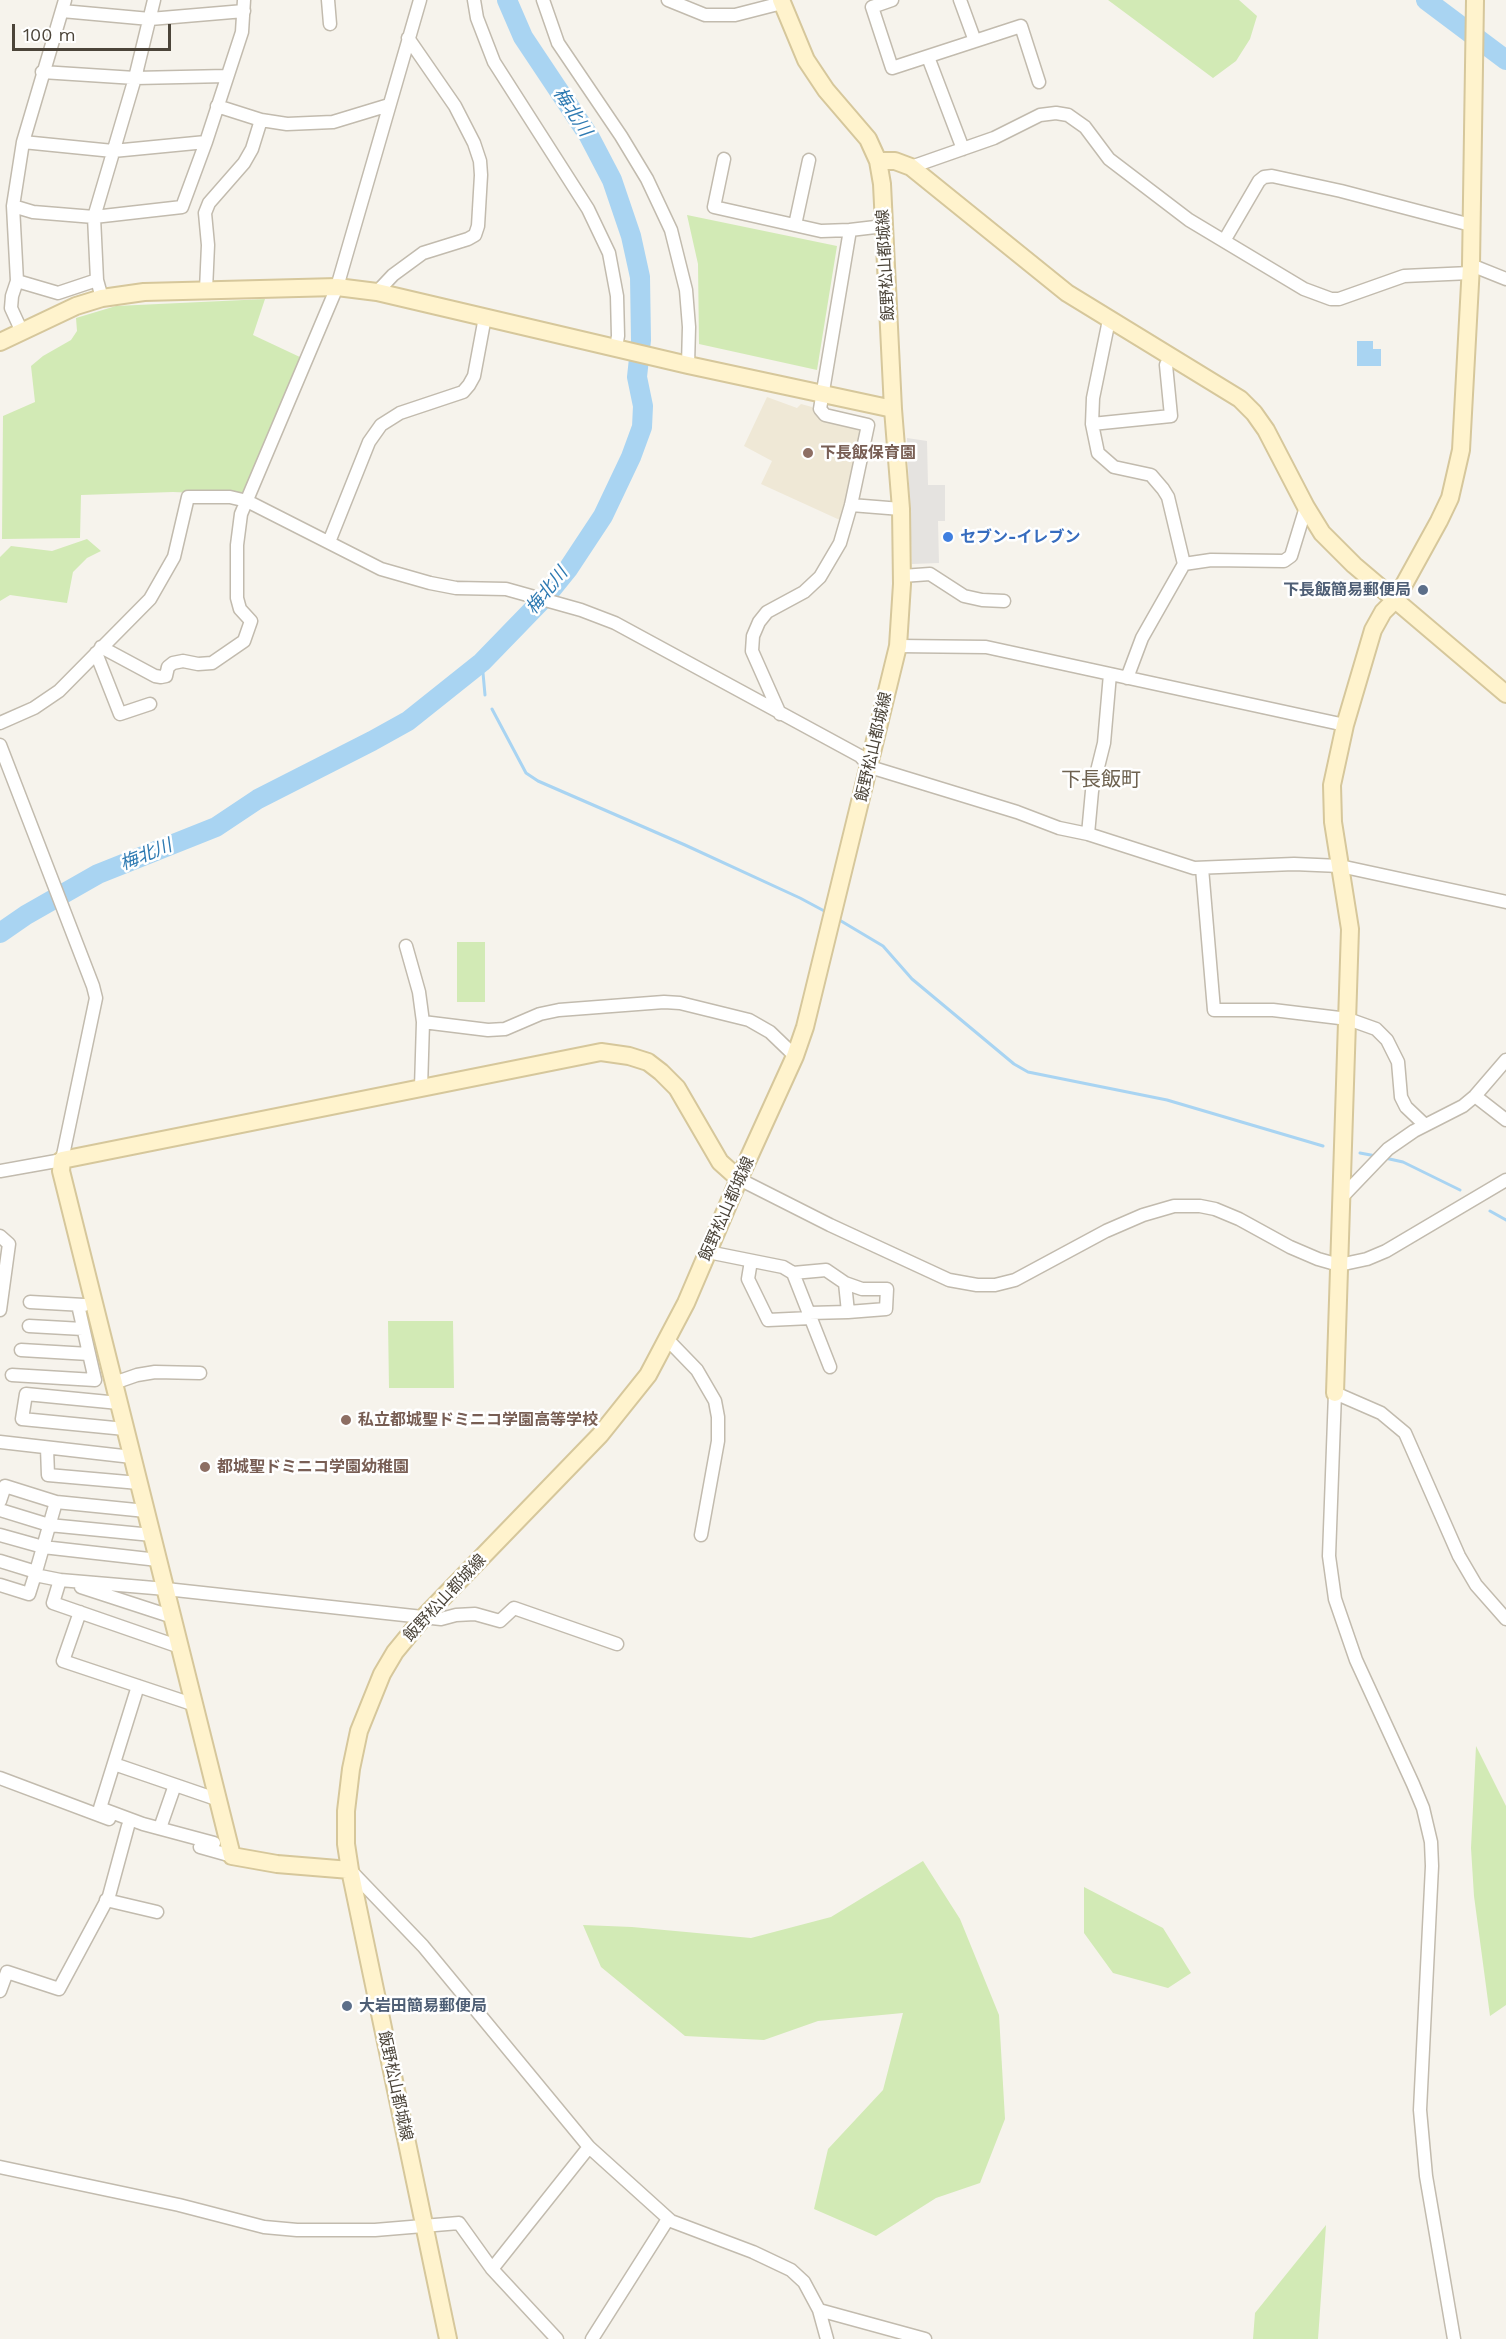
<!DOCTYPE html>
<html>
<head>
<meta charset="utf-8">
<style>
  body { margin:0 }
  #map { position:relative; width:1506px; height:2339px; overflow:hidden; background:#f6f3ec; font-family:"Work Sans",sans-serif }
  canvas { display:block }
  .scale { position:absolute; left:12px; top:24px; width:159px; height:27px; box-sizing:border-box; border:3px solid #4b4439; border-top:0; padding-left:8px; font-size:18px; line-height:21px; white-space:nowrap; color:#4b4439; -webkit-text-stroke:4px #fff; paint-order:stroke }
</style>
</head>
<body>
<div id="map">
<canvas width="1506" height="2339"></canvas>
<div class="scale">100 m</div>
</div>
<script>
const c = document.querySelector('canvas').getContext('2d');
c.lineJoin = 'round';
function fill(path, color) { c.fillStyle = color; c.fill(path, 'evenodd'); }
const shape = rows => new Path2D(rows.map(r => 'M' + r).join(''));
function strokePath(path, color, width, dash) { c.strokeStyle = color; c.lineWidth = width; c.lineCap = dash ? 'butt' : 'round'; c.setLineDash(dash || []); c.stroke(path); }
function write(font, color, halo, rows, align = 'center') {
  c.font = font + ' "Work Sans","Noto Sans JP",sans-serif'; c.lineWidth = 5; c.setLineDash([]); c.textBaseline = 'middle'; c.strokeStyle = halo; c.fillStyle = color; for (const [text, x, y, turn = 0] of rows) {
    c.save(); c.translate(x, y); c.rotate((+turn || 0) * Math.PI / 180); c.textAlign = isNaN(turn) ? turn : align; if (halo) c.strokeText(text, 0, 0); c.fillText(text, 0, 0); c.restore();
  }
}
fill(shape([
  [767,397,797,408,801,404,812,407,820,416,863,429,842,521,761,484,772,461,744,446]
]), '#efe8d6');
fill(shape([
  [1108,0,1239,0,1257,16,1250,39,1236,61,1213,78],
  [687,215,837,246,817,370,699,344,698,264],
  [265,299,253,335,302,358,244,495,173,492,81,495,80,538,2,539,3,416,35,402,31,366,43,356,71,340,77,331,76,318,116,306],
  [87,539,101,551,87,558,73,572,67,603,10,595,0,601,0,557,11,546,52,551],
  [457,942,485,942,485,1002,457,1002],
  [388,1321,453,1321,454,1388,389,1388],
  [1476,1746,1506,1806,1506,2005,1490,2016,1474,1896,1471,1848],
  [923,1861,960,1919,999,2015,1005,2119,980,2183,936,2198,876,2236,814,2209,828,2149,883,2090,903,2013,818,2021,764,2040,685,2036,601,1967,583,1925,632,1927,751,1938,831,1917],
  [1084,1887,1163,1928,1191,1973,1168,1988,1113,1973,1084,1933],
  [1326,2225,1318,2339,1253,2339,1255,2313]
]), '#d2eab5');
fill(shape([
  [907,438,927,441,928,485,945,485,945,521,938,521,939,563,912,564]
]), '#e5e3e0');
fill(shape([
  [1357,341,1373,341,1373,349,1381,349,1381,366,1357,366]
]), '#a9d4f2');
strokePath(shape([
  [482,662,485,695],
  [492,709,526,773,538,781,685,845,800,898,828,913],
  [836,918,883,946,912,979,1014,1064,1028,1072,1167,1100,1323,1146],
  [1360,1153,1376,1156],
  [1385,1158,1403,1162,1460,1190],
  [1490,1211,1506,1220]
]), '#a9d4f2', 3);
strokePath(shape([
  [1426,0,1506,60],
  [0,933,26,915,98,874,216,827,258,799,372,741,408,721,482,662,547,595,568,569,603,516,631,457,642,427,643,406,637,377,641,340,640,277,631,236,612,180,589,136,523,37,507,0]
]), '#a9d4f2', 20);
const street = shape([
  [65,0,23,142,13,206,33,212,94,217,182,207,206,142,242,32,244,0],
  [328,0,330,24],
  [474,0,477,18,494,62,588,209,609,253,617,296,618,336,616,347],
  [543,0,558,43,621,136,647,179,671,230,686,290,689,327,688,365],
  [668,0,705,15,735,15,782,3],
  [892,0,872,7,892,68,975,41,960,0],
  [62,11,150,19,244,11],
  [975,41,1021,26,1039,82],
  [928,57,963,149],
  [42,72,135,78,227,76],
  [217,106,261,120,287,124,333,122,389,105],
  [23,142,113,151,206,142],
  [724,159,714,207,821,231,850,230],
  [911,167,994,138,1040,115,1056,113,1068,115,1085,127,1109,159,1189,220,1304,289,1331,299,1339,299,1404,276,1470,273],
  [13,206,17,281],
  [795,225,809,160],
  [1224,241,1259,181,1264,177,1272,176,1341,191,1471,225],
  [1471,265,1506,279],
  [206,290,208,245,205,213,209,203,244,163,252,149,261,120],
  [377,292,393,275,423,253,468,239,475,235,478,226,481,175,480,161,474,143,455,106,408,38],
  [102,298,97,280,94,217,135,78,154,0],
  [1109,320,1093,398,1092,424,1098,453,1114,467,1151,475,1163,489,1168,497,1184,564],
  [22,332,11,308,12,296,17,281,58,293,97,280],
  [1092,424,1171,416,1166,365,1171,356],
  [851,505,901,509],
  [329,542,369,442,381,425,400,413,463,392,469,385,474,376,485,317],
  [902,576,930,574,964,596,982,600,1004,601],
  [898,646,986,647,1345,725],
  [101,647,155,676,161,677,166,676,168,667,173,663,183,661,198,664,212,663,244,641,251,621,240,609,237,598,237,545,241,514,337,287,420,0],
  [96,653,120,714,150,704],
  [1127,678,1142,638,1184,564,1211,560,1284,561,1291,556,1306,507],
  [780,714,752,651,753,636,759,622,767,612,804,592,820,577,840,543,851,505,868,425,825,415,820,409,850,230,884,226],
  [0,723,34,708,59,691,150,599,174,557,188,497,230,497,247,501,381,569,430,583,456,588,506,589,581,610,615,623,860,756,870,767,1017,812,1059,828,1088,834,1194,868,1294,864,1340,866,1506,902],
  [0,745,93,986,96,998,62,1160,0,1171],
  [1088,834,1092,791,1104,743,1110,674],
  [1202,868,1214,1010,1273,1010,1348,1019,1376,1029,1387,1040,1398,1062,1401,1097,1406,1107,1425,1125],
  [406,946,419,992,423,1022],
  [421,1088,423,1022,488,1030,505,1029,540,1014,559,1010,664,1002,680,1003,749,1020,770,1032,795,1056],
  [1475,1096,1506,1120],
  [739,1179,830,1225,949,1280,977,1285,995,1285,1015,1280,1106,1231,1143,1215,1174,1206,1200,1206,1215,1209,1239,1219,1290,1247,1318,1259,1339,1265,1367,1259,1386,1251,1506,1180],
  [1342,1197,1388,1149,1414,1131,1463,1106,1475,1096,1506,1060],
  [0,1236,9,1244,0,1310],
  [708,1252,783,1267,793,1273,826,1270,845,1283,848,1312,886,1309,887,1289,862,1289,845,1283],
  [751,1261,748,1279,768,1320,811,1318],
  [793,1273,830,1367],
  [30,1302,84,1305],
  [809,1313,848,1312],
  [29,1326,83,1329],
  [667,1339,697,1370,715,1401,718,1417,718,1441,701,1535],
  [21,1350,89,1354],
  [12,1375,95,1380,78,1305],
  [114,1383,137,1375,155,1372,200,1373],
  [119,1403,26,1394,22,1419,125,1429],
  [0,1442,132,1457],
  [47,1448,48,1475,139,1483],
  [0,1501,5,1486,56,1502],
  [0,1510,49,1525,152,1535],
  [146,1511,56,1502,35,1575,60,1580,53,1603,180,1647],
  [0,1535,43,1547,158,1560],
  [0,1561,36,1572],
  [60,1580,166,1589,441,1619,456,1615,475,1614,500,1621,514,1608,617,1644],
  [0,1585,29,1594,35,1575],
  [81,1587,173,1617],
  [80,1612,63,1661,195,1705],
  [138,1686,100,1808,143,1824,214,1843],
  [114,1764,219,1800],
  [0,1778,109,1819],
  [160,1828,175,1785],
  [200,1847,232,1856],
  [350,1870,423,1946,589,2147,671,2221,753,2252,791,2270,804,2282,819,2310,827,2339],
  [106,1900,157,1912],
  [0,1991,7,1972,59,1989,109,1896,128,1826],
  [0,2167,179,2205,264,2227,297,2230,375,2230,459,2223,492,2269,557,2339],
  [492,2269,589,2147],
  [819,2310,925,2339],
  [592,2339,668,2219],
  [1454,2339,1426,2176,1420,2110,1432,1866,1431,1842,1423,1808,1413,1784,1356,1660,1335,1599,1329,1556,1335,1393,1381,1413,1405,1433,1459,1556,1476,1585,1506,1619]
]);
const secondary = shape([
  [878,161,895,161,911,167,1067,293,1240,399,1254,413,1266,430,1306,507,1322,533,1354,565,1506,694],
  [0,342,76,306,102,298,144,292,337,287,377,292,688,365,893,409],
  [1335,1393,1350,929,1333,822,1332,785,1345,725,1373,630,1383,612,1396,599,1439,521,1450,498,1461,450,1471,265,1475,0],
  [350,1870,277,1864,232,1856,61,1171,62,1160,601,1052,629,1056,648,1062,661,1072,677,1088,720,1162,739,1179],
  [448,2339,350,1870,346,1844,346,1811,351,1769,359,1731,382,1674,395,1652,423,1618,600,1435,648,1375,686,1303,739,1179,795,1056,805,1027,898,646,902,584,901,509,893,409,882,184,878,161,868,139,826,90,806,60,781,0]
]);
strokePath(street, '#c2bbae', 15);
strokePath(secondary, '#d6c79b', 20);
strokePath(street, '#fff', 12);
strokePath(secondary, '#fff3cd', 16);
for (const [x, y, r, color] of [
  [808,453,6,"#8d6e63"],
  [948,537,6,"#3f7fe0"],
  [1423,590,6,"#5c6f8a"],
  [346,1420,6,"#8d6e63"],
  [205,1467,6,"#8d6e63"],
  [347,2006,6,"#5c6f8a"]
]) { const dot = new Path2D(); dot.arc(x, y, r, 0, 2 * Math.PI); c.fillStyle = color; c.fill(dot); strokePath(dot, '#fff', 2); }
write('16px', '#4b4439', '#fff', [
  ["飯野松山都城線",886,265,-93],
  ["飯野松山都城線",874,747,-77],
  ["飯野松山都城線",727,1209,-66],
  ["飯野松山都城線",445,1598,-47],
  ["飯野松山都城線",395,2086,78]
]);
write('bold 16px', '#785e54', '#fff', [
  ["下長飯保育園",820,453],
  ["私立都城聖ドミニコ学園高等学校",358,1420],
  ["都城聖ドミニコ学園幼稚園",217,1467]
], 'left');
write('bold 16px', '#366cbe', '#fff', [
  ["セブン-イレブン",960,537]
], 'left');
write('bold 16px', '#4e5e75', '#fff', [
  ["下長飯簡易郵便局",1411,590],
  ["大岩田簡易郵便局",359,2006,"left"]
], 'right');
write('italic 18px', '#2e7ab2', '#fff', [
  ["梅北川",572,112,57],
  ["梅北川",547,591,-51],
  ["梅北川",146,855,-22]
]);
write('20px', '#6e6250', '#fff', [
  ["下長飯町",1101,780]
]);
</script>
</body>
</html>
